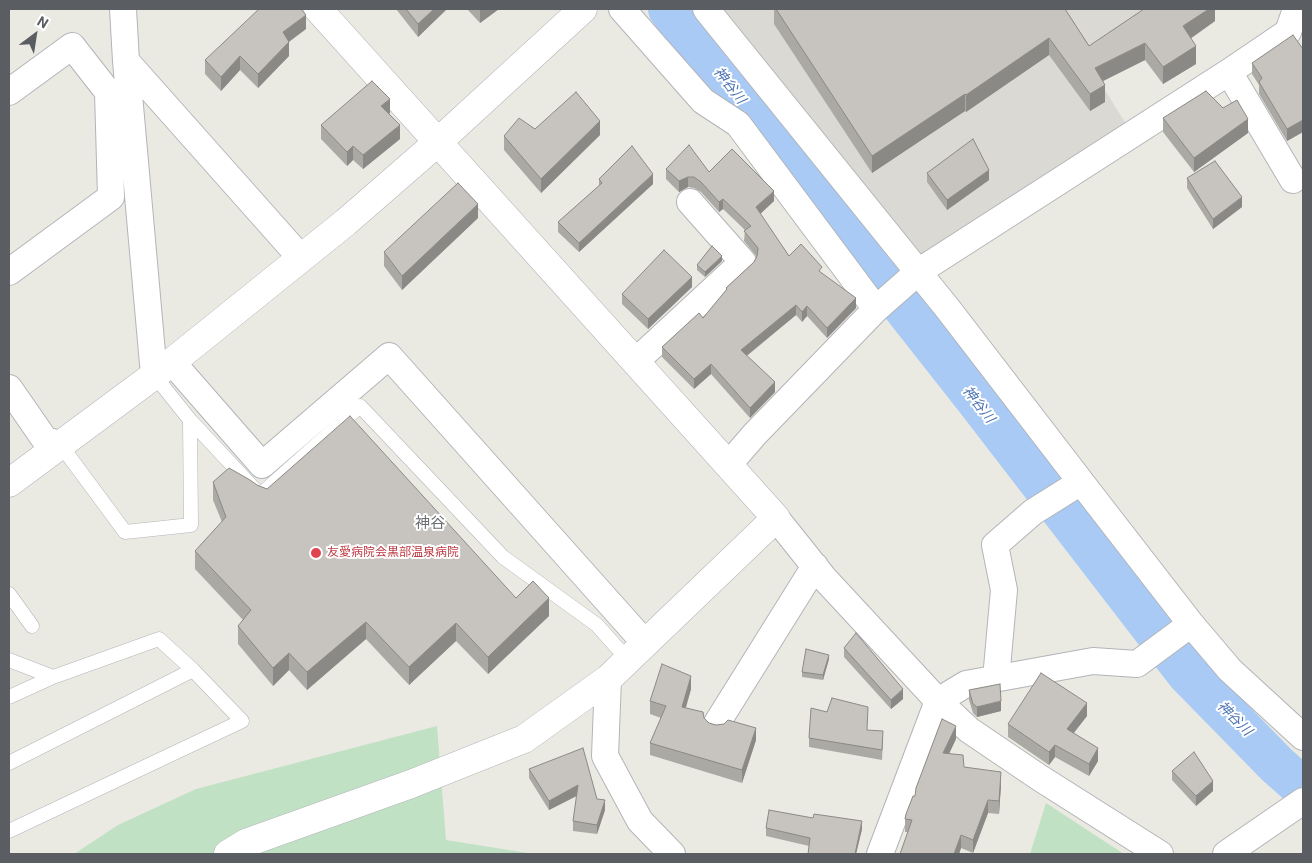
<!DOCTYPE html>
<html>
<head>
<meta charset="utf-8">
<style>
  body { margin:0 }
  #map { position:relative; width:1312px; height:863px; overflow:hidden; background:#ebeae2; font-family:Roboto,sans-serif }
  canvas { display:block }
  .frame { position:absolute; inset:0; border:10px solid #5a5d61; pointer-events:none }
  .north { position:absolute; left:10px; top:10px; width:50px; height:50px; -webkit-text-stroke:4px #fff; paint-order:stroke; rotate:31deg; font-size:14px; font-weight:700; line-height:20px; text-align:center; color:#5a5d61 }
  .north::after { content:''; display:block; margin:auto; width:18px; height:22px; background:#5a5d61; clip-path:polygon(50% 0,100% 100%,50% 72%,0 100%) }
</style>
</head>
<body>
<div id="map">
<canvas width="1312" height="863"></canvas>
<div class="frame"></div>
<div class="north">N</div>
</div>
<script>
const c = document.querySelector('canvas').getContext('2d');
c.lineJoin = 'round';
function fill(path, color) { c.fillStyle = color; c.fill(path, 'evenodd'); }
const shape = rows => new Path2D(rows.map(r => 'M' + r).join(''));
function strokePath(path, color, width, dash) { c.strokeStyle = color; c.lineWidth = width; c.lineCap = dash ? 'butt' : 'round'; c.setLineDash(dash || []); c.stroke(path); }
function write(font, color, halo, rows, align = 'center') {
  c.font = font + ' Roboto,"Noto Sans JP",sans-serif'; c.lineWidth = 4; c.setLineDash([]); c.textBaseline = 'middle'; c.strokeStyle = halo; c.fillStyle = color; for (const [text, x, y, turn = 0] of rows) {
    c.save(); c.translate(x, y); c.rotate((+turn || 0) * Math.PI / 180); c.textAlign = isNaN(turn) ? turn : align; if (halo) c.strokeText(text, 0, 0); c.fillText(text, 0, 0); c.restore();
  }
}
fill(shape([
  [722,9,1159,9,1085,58,1128,127,919,262]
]), '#dad9d4');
fill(shape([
  [437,726,446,840,534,854,74,854,118,825,196,789],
  [1046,803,1124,854,1030,854]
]), '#c1e1c5');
strokePath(shape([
  [669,9,976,399,1187,673,1277,765,1303,788]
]), '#a8caf5', 42);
const lane = shape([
  [190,420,260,495,360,406,503,557,597,625,628,660],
  [60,444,125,532,191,525,190,420,154,375],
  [9,594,32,626],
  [9,660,53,677,159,639,193,670],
  [9,697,53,677],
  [9,763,193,670,242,721,9,831]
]);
const street = shape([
  [123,9,126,61,301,258],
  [622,9,703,101,738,124,876,309],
  [706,9,948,309,1081,482,1033,512,995,545,1004,590,996,679],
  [126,61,154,375],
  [1229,72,1293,180],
  [9,92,72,46,108,92,111,197,9,272],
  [636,361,743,262,690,202],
  [172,362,262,465,389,356,645,643],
  [9,388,45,440,60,444],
  [729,464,755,434,876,309,918,272,1229,72,1288,32,1296,9],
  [1081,482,1191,624],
  [776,518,824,578,938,701,969,730,1040,778,1160,854],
  [608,679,605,756,640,821,672,854],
  [717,723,815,566],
  [880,854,938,701,966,684,1093,661,1137,664,1191,624,1230,670,1303,737],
  [1226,854,1303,801]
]);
const secondary = shape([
  [9,483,172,362,346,222,438,142,583,9],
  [228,854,246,843,411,784,524,739,608,679,776,518,318,9]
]);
strokePath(lane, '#b2b4b8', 15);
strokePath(street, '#b2b4b8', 28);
strokePath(secondary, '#b4b5bb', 29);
strokePath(lane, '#fff', 14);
strokePath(street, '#fff', 26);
strokePath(secondary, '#fff', 28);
fill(shape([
  [396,9,447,9,418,37],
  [467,9,499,9,480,23],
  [774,9,1065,9,1089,46,1215,9,1215,21,1191,38,1196,64,1163,84,1145,60,1103,81,1105,102,1090,111,1049,55,966,112,965,111,872,173,774,24],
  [306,29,289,42,289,56,258,88,240,70,221,91,205,74,205,60],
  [1303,49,1303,133,1303,132,1287,141,1259,94,1259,85,1252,74,1252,63],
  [1223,108,1248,133,1194,172,1163,132,1163,118],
  [390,113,389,114,400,139,363,169,353,160,347,166,321,139,321,125],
  [535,129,600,135,541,193,504,150,504,136],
  [666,169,709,172,774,201,760,214,789,256,822,273,856,308,827,338,807,316,802,322,796,315,747,356,775,392,750,418,711,374,694,389,662,357,662,347,703,318,726,291,726,288,754,262,757,257,744,241,745,230,723,209,719,212,701,192,694,188,688,187,679,192,666,179],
  [927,173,989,180,947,210,927,182],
  [1187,178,1242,207,1213,229,1187,188],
  [599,179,653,184,579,252,558,232,558,222,599,186],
  [478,218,402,290,384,266,384,252],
  [722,261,705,277,697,270,697,265],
  [692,287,648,329,622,304,622,294],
  [213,482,257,485,516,598,549,616,488,674,456,641,409,685,366,639,307,690,289,670,273,686,238,644,238,626,243,620,195,569,195,551,222,522,213,500],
  [844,648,903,699,891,709,844,657],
  [829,659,823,680,802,677,802,672],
  [691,689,686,708,704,718,709,723,756,740,742,783,650,755,650,743,661,718,650,714,650,701],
  [969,690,1001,711,977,717,973,713,969,700],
  [1087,716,1074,733,1098,761,1089,776,1055,757,1049,765,1008,737,1008,724],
  [867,730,883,741,882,760,809,747,809,738],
  [956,739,949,754,964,767,1001,785,999,814,988,813,973,853,961,848,959,854,900,854,908,832,905,832,905,819,915,796],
  [529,769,597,799,605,810,597,834,573,831,573,821,577,796,549,810,529,778],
  [1172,771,1213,791,1196,806,1172,780],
  [766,828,862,829,856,854,808,854,809,846,766,836]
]), '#aba9a4');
fill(shape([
  [434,9,447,9,418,37,418,24],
  [481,9,499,9,480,23,480,10],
  [1209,9,1215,9,1215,21,1183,44,1183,26],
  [306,15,306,29,283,46,283,32],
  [1049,38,1049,55,966,112,966,95],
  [289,42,289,56,258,88,258,74],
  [1145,43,1145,60,1095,85,1095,68],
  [1196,46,1196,64,1163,84,1163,67],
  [240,56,240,70,221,91,221,77],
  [1105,85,1105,102,1090,111,1090,94],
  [965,94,965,111,872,173,872,156],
  [390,99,390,113,381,120,381,106],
  [1248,119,1248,133,1194,172,1194,158],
  [1303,120,1303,132,1287,141,1287,129],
  [600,121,600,135,541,193,541,179],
  [400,125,400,139,363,169,363,155],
  [353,146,353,160,347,166,347,152],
  [989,170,989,180,947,210,947,200],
  [653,174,653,184,579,252,579,243],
  [688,177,688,187,679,192,679,181],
  [774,191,774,201,756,218,756,207],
  [1242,197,1242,207,1213,229,1213,219],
  [723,199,723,209,719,212,719,202],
  [478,204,478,218,402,290,402,276],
  [722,256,722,261,705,277,705,272],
  [692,277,692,287,648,329,648,319],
  [856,298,856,308,827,338,827,328],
  [796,305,796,315,741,360,741,350],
  [807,306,807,316,802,322,802,312],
  [711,364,711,374,694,389,694,379],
  [775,382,775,392,750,418,750,408],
  [549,598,549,616,488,674,488,657],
  [366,622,366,639,307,690,307,672],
  [456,623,456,641,409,685,409,667],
  [289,653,289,670,273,686,273,668],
  [829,655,829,659,823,680,823,675],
  [691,676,691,689,682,720,682,707],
  [903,689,903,699,891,709,891,700],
  [1001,701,1001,711,977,717,977,707],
  [1087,703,1087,716,1067,741,1067,729],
  [956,726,956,739,943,766,943,753],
  [756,728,756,740,742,783,742,770],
  [1055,745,1055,757,1049,765,1049,752],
  [1098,748,1098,761,1089,776,1089,764],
  [1001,772,1001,785,999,814,999,801],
  [1213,781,1213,791,1196,806,1196,796],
  [578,785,578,795,549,810,549,801],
  [605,800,605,810,597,834,597,825],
  [988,800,988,813,973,853,973,840],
  [862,821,862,829,856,854,855,854],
  [961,835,961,848,959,854,954,854]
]), '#8b8986');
const building = shape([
  [259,9,301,9,306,15,283,32,289,42,258,74,240,56,221,77,205,60,259,9],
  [406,9,434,9,418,24,406,9],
  [776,9,1065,9,1089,46,1144,9,1209,9,1183,26,1196,46,1163,67,1145,43,1095,68,1105,85,1090,94,1049,38,966,95,965,94,872,156,776,9],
  [1293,35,1303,49,1303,121,1303,120,1287,129,1259,82,1262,78,1252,63,1293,35],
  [372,81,390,99,381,106,400,125,363,155,353,146,347,152,321,125,372,81],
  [1206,91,1223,108,1237,100,1248,119,1194,158,1163,118,1206,91],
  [576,92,600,121,541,179,504,136,519,118,535,129,576,92],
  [973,139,989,170,947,200,927,173,973,139],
  [689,145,709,172,732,149,774,191,756,207,789,256,801,244,822,267,819,271,856,298,827,328,807,306,802,312,796,305,741,350,775,382,750,408,711,364,694,379,662,347,699,313,703,318,727,289,726,288,754,262,757,256,758,248,744,231,751,226,723,199,719,202,701,182,694,177,688,177,679,181,666,169,689,145],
  [632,146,653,174,579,243,558,222,602,183,599,179,632,146],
  [1215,161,1242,197,1213,219,1187,178,1215,161],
  [458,183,478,204,402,276,384,252,458,183],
  [712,246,722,256,705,272,697,265,712,246],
  [664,250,692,277,648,319,622,294,664,250],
  [350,416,516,598,533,581,549,598,488,657,456,623,409,667,366,622,307,672,289,653,273,668,238,626,251,610,195,551,226,517,213,482,229,468,250,480,257,485,267,489,350,416],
  [856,633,903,689,891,700,844,648,856,633],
  [806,649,829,655,823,675,802,672,806,649],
  [662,664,691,676,682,707,703,712,704,718,709,723,716,725,724,724,728,720,756,728,742,770,650,743,666,706,650,701,662,664],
  [1041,673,1087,703,1067,729,1098,748,1089,764,1055,745,1049,752,1008,724,1041,673],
  [1000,684,1001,701,977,707,973,704,969,690,1000,684],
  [832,698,868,707,867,730,883,731,882,750,809,738,811,708,827,712,832,698],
  [942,719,956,726,943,753,963,755,964,767,1001,772,999,801,988,800,973,840,961,835,954,854,900,854,912,820,905,819,906,814,913,796,915,796,916,788,942,719],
  [583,748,597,799,605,800,597,825,573,821,578,785,549,801,529,769,583,748],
  [1194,752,1213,781,1196,796,1172,771,1194,752],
  [769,810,813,818,814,814,862,821,855,854,808,854,810,838,766,828,769,810]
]);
fill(building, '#c7c4bf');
strokePath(building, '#8b8986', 1);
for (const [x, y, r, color] of [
  [316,553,6,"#e0444e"]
]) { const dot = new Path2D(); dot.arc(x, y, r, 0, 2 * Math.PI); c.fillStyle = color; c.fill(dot); strokePath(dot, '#fff', 2); }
write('12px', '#be3a42', '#fff', [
  ["友愛病院会黒部温泉病院",327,553]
], 'left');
write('italic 14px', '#4e74b5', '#fff', [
  ["神谷川",729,86,52],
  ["神谷川",978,405,52],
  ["神谷川",1234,719,45]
]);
write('15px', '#6b6e73', '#fff', [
  ["神谷",430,524]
]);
</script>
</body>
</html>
